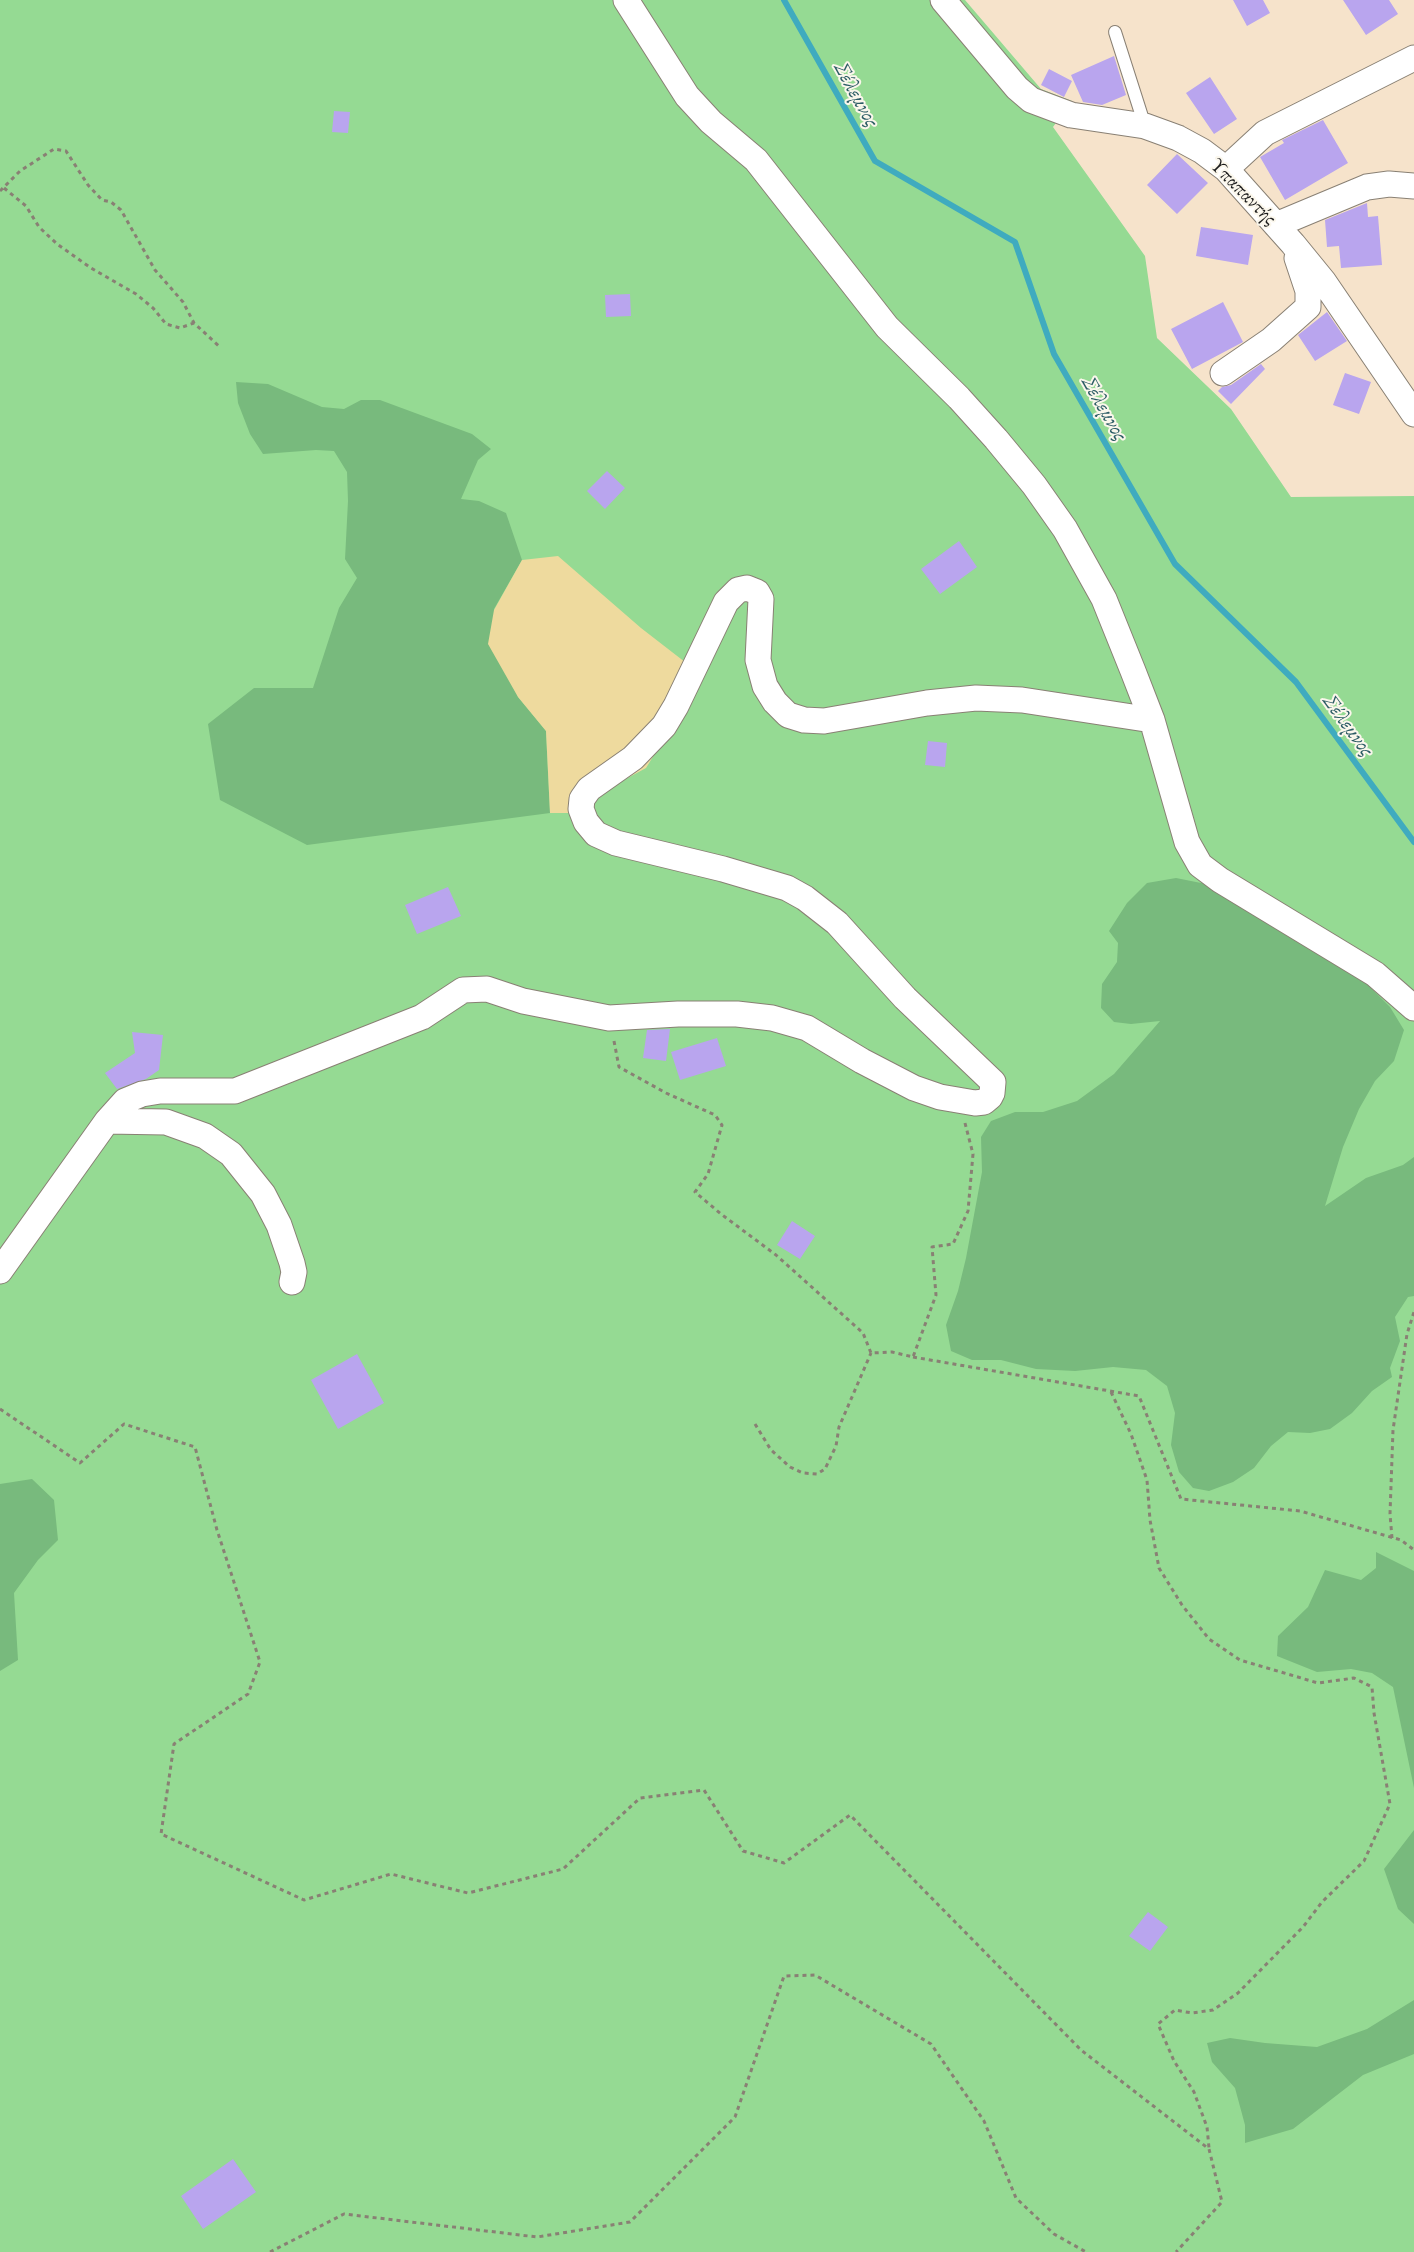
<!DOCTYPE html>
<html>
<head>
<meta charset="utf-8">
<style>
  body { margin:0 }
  canvas { display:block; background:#f6e3cb }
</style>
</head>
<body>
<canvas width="1414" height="2252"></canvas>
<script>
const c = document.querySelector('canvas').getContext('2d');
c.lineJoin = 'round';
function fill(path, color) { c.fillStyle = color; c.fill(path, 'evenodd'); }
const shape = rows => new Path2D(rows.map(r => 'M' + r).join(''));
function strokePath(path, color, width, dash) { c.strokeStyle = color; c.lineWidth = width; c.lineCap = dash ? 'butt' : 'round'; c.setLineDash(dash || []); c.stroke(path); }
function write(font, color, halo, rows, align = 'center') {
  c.font = font + ' "EB Garamond",serif'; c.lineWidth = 4; c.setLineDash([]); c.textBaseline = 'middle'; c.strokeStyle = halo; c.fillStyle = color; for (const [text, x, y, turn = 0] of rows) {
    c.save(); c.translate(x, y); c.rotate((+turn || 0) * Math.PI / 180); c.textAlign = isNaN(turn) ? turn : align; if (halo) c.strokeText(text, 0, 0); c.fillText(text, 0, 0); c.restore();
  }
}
fill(shape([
  [0,0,965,0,1041,89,1072,101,1053,127,1145,256,1157,338,1231,409,1291,497,1414,496,1414,2252,0,2252]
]), '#95da93');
fill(shape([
  [236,382,268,384,322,407,344,409,361,400,380,400,472,434,491,449,478,460,461,499,479,501,506,513,522,560,494,609,518,697,546,731,550,813,307,845,220,800,208,724,254,688,313,688,339,608,357,578,345,559,348,501,347,472,334,451,316,450,263,454,250,434,238,403],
  [1176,878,1206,884,1336,963,1366,983,1390,1007,1404,1030,1394,1061,1375,1081,1359,1109,1343,1147,1325,1206,1366,1178,1403,1165,1414,1157,1414,1296,1408,1297,1395,1317,1400,1341,1390,1368,1392,1377,1372,1391,1352,1413,1330,1429,1310,1433,1288,1432,1271,1446,1254,1468,1233,1482,1209,1491,1193,1488,1179,1472,1171,1445,1175,1413,1167,1386,1146,1370,1113,1367,1075,1371,1036,1369,1001,1360,972,1360,951,1351,946,1325,958,1291,966,1258,982,1172,981,1137,991,1121,1015,1112,1043,1112,1077,1101,1114,1074,1160,1021,1131,1024,1114,1022,1101,1008,1102,984,1117,962,1118,943,1109,931,1127,903,1147,883],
  [32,1479,54,1500,58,1540,38,1560,14,1593,18,1660,0,1671,0,1484],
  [1376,1552,1414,1571,1414,1788,1393,1687,1372,1673,1351,1669,1317,1672,1277,1656,1278,1636,1308,1607,1325,1570,1361,1580,1376,1568],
  [1414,1830,1414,1924,1398,1909,1384,1869],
  [1414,2000,1414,2054,1363,2075,1293,2129,1245,2143,1245,2125,1235,2088,1212,2062,1207,2043,1230,2038,1265,2043,1317,2047,1367,2029]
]), '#78ba7d');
fill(shape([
  [558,556,641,628,703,676,646,768,598,794,592,813,550,813,546,731,518,697,488,644,494,610,522,560]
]), '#eeda9e');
strokePath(shape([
  [784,0,875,161,1015,242,1054,354,1175,564,1296,682,1414,842]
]), '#3fabbf', 6);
fill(shape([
  [1233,0,1263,0,1270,13,1247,26],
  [1343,0,1389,0,1398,14,1366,35],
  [1114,56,1126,95,1102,105,1083,102,1071,75],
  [1049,69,1072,81,1064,97,1041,85],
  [1210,77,1237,119,1214,134,1186,93],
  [334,111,350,112,348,133,332,132],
  [1323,120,1348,163,1285,200,1260,157,1284,143,1282,140],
  [1177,154,1208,183,1177,214,1147,185],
  [1367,203,1368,217,1378,216,1382,265,1341,268,1339,246,1327,247,1325,220],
  [1201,227,1253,235,1248,265,1196,256],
  [630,294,631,316,606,317,605,295],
  [1223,302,1243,342,1192,369,1171,329],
  [1327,312,1347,341,1315,361,1298,335],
  [1261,364,1265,369,1231,404,1218,391,1222,387,1231,385],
  [1345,373,1371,382,1359,414,1333,405],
  [607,471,625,488,605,509,587,491],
  [959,541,977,567,940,594,921,569],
  [928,741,947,743,945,767,925,765],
  [448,887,461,916,417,934,405,905],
  [670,1029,666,1061,643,1058,647,1030],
  [132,1032,163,1035,159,1070,146,1079,117,1089,105,1073,135,1053],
  [717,1038,726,1066,680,1080,671,1052],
  [792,1221,815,1236,800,1259,777,1245],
  [357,1354,384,1403,338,1429,311,1380],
  [1148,1912,1168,1927,1150,1951,1129,1936],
  [233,2159,256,2192,203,2229,181,2196]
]), '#b9a5ee');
const lane = shape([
  [1115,32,1145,126]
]);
const street = shape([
  [626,0,687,96,711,122,756,160,887,327,959,398,996,439,1034,485,1065,529,1104,599,1133,671,1152,720,1187,842,1200,865,1220,880,1375,974,1414,1008],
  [943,0,1017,88,1031,100,1071,115,1145,126,1178,138,1202,151,1226,169,1293,244,1324,282,1414,414],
  [1226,169,1265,133,1414,58],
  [1276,225,1367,187,1389,184,1414,186],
  [1223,373,1271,340,1308,307,1308,291,1297,258],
  [107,1121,166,1122,205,1136,231,1154,263,1194,279,1225,292,1263,294,1272,292,1282],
  [0,1271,107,1121,125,1101,142,1094,160,1091,235,1091,422,1017,463,990,487,989,523,1001,609,1018,678,1014,737,1014,772,1018,807,1028,862,1061,914,1088,940,1097,975,1103,984,1102,990,1097,992,1093,993,1082,905,998,837,923,805,898,787,888,723,869,616,843,596,834,586,822,581,809,582,799,589,789,633,758,664,726,676,706,726,602,738,590,747,588,757,592,761,599,758,660,765,686,775,702,788,715,804,720,824,721,927,703,976,698,1022,700,1152,720]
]);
strokePath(lane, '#898074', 14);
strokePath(street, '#898074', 27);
strokePath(shape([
  [4,188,26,206,39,227,57,244,91,268,136,294,153,308,166,324,180,328,194,323],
  [0,191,20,171,54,149,66,151,88,185,102,200,111,202,121,210,155,270,183,302,194,323,221,348],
  [614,1041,619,1067,666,1093,715,1115,722,1125,708,1174,695,1192,721,1214,776,1255,863,1333,871,1353,892,1352,913,1357,936,1295,932,1247,953,1244,968,1211,973,1154,965,1123],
  [913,1357,1139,1396,1181,1499,1300,1511,1401,1540,1414,1550],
  [1111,1392,1131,1434,1147,1480,1150,1520,1159,1568,1182,1605,1209,1639,1240,1660,1318,1683,1354,1678,1372,1687,1374,1713,1390,1804,1364,1861,1322,1902,1303,1927,1238,1993,1213,2010,1192,2013,1175,2010,1158,2024,1174,2061,1194,2092,1207,2127,1209,2148],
  [0,1409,80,1463,124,1424,195,1447,217,1530,260,1662,248,1694,174,1744,161,1834,304,1900,391,1874,468,1893,563,1869,640,1798,704,1790,743,1851,784,1863,850,1815,1081,2050,1209,2149,1222,2202,1176,2252],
  [755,1424,771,1450,790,1467,803,1473,817,1474,825,1469,836,1446,839,1427,871,1353],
  [1392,1538,1390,1514,1393,1430,1407,1334,1414,1312],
  [270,2252,344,2214,537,2237,630,2222,735,2117,784,1976,815,1975,931,2044,984,2121,1016,2198,1054,2234,1086,2252]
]), '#898074', 3, [4, 4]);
strokePath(lane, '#fff', 12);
strokePath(street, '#fff', 25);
write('20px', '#1c1c1c', '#fbf7ec', [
  ["Υπαπαντής",1243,192,45]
]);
write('italic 21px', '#2c5c65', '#fbf7ec', [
  ["Σέλεμνος",856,95,61],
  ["Σέλεμνος",1104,409,60],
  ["Σέλεμνος",1348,726,54]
]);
</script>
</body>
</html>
